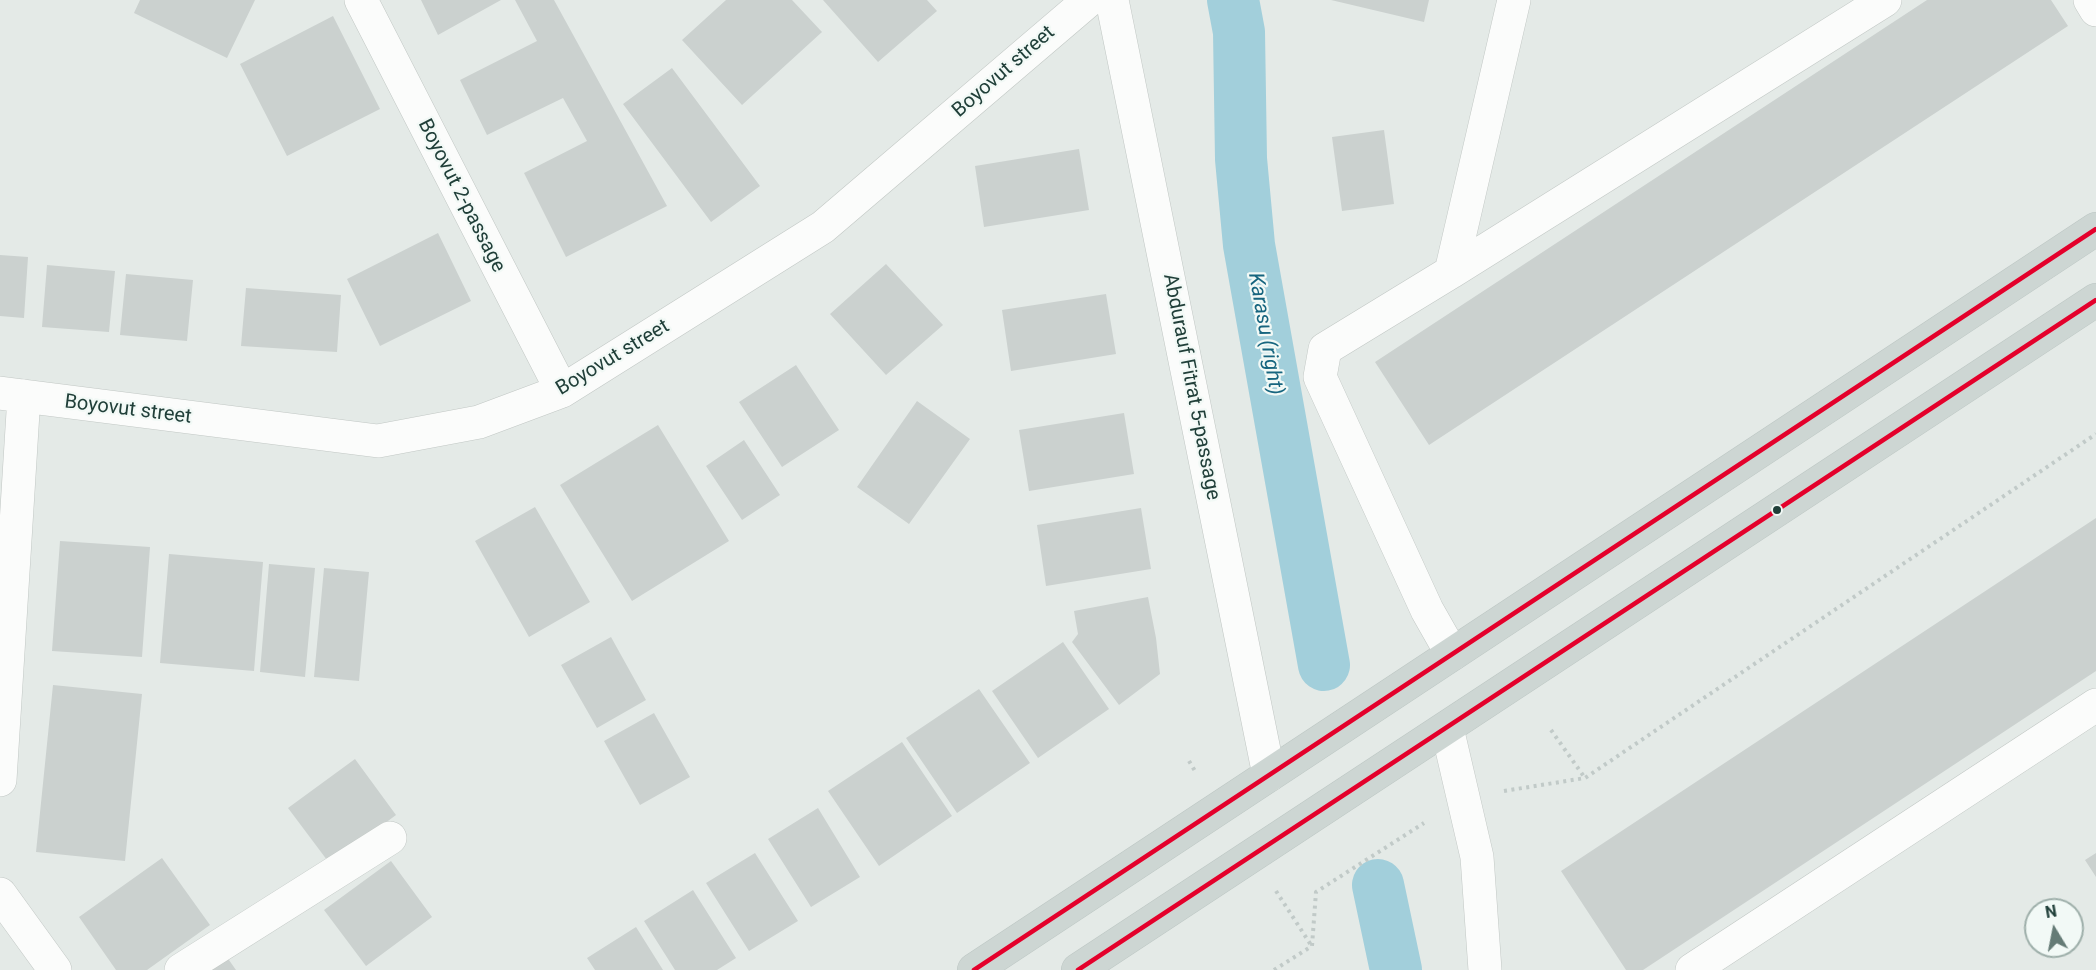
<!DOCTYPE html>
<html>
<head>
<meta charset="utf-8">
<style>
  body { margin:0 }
  #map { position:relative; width:2096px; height:970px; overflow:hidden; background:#e4eae7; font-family:Roboto,sans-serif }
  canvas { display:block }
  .north { position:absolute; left:2024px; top:898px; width:60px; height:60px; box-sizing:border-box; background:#f2f9f6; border:2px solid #9eafaa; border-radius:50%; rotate:350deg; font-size:16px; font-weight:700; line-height:24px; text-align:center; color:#203f39 }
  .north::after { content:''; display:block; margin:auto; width:21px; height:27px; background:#657b76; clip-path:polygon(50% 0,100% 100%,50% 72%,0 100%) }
</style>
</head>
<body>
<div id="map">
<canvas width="2096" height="970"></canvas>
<div class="north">N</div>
</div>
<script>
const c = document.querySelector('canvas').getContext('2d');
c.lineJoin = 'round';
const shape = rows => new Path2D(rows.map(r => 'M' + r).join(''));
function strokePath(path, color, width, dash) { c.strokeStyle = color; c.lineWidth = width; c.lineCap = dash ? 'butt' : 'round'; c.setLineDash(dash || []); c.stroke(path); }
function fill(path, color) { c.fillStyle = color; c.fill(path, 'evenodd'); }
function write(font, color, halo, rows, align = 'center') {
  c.font = font + ' Roboto,sans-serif'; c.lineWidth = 4.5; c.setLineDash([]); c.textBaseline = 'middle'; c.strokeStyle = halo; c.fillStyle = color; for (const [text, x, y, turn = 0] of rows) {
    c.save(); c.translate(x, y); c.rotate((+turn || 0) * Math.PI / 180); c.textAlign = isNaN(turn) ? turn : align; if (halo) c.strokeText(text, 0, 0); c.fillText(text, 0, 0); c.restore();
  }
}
strokePath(shape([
  [1233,0,1239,32,1241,159,1249,245,1324,665],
  [1378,885,1396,970]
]), '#a2cfdb', 52);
fill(shape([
  [140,0,255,0,227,58,134,13],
  [421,0,501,0,438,35],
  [515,0,554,0,667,206,566,257,524,173,587,141,563,98,487,135,460,80,537,41],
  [726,0,792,0,822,32,742,105,682,40],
  [823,0,927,0,937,11,878,62],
  [1331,0,1429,0,1424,22],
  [1927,0,2051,0,2068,26,1429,445,1375,362],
  [333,16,380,109,287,156,240,64],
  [672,68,760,186,711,222,623,104],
  [1384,130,1394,204,1342,211,1332,137],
  [1079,149,1089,210,984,227,975,166],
  [438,233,471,301,380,346,347,279],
  [0,255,28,257,24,318,0,316],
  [886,264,943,325,886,375,830,314],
  [47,265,115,271,109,332,42,327],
  [126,274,193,280,187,341,120,335],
  [246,288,341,295,337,352,241,346],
  [1106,294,1116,354,1011,371,1002,310],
  [796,365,839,430,782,467,739,402],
  [917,401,970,439,909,524,857,487],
  [1124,413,1134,474,1029,491,1019,430],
  [658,425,729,541,632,601,560,485],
  [744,440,780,495,742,520,706,466],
  [535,507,590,602,529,637,475,541],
  [1141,508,1151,569,1046,586,1037,525],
  [2096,518,2096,671,1643,970,1626,970,1561,871],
  [60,541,150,547,142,657,52,651],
  [169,554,263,562,254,671,160,663],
  [269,564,315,568,305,677,260,672],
  [324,568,369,572,359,681,314,677],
  [1148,597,1156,638,1160,674,1119,705,1072,642,1078,634,1074,611],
  [611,637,646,700,597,728,561,665],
  [1063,642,1109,709,1038,758,992,691],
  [53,685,142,694,125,861,36,852],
  [979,689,1030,763,957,813,906,738],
  [654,713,690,777,640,805,604,741],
  [902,742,952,816,879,866,828,791],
  [355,759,396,815,330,864,288,808],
  [818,808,860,877,811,907,768,839],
  [755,853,798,921,749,951,706,883],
  [2096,853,2096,877,2085,860],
  [162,858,210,925,147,970,116,970,79,917],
  [391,861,432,917,366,966,324,910],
  [693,890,736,958,717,970,675,970,644,921],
  [636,927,663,970,595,970,587,958],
  [224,953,236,970,200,970]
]), '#cbd1cf');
const minor = shape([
  [361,0,562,391],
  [1112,0,1269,775],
  [2090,0,2096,10],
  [1451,272,1885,0],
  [0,393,378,441,479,422,562,391,823,227,1089,0],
  [1452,654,1427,610,1320,377,1325,349,1451,272,1514,0],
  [1447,728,1477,857,1485,970],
  [0,780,24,396],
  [0,894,55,970],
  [181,970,390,838],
  [1692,970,2096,705]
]);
const major = shape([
  [974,970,2096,229],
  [1078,970,2096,300]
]);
strokePath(minor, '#c1c7c4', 34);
strokePath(major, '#bcc6c3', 34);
strokePath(shape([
  [1551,730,1585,778],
  [1189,761,1195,771],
  [1504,791,1585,778,2096,434],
  [1276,891,1311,945],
  [1274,970,1312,946,1316,892,1424,823]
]), '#c1cac8', 4, [3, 4.5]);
strokePath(minor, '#fbfcfb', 33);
strokePath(major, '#cdd6d3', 33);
strokePath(shape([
  [974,970,2096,229],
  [1078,970,2096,300]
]), '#e4002b', 4.5);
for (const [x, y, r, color] of [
  [1777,510,5,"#203f39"]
]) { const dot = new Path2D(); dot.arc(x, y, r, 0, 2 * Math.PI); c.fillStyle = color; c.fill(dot); strokePath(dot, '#f2f9f6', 2); }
write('20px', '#203f39', '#f2f9f6', [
  ["Boyovut street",1004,72,-41],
  ["Boyovut 2-passage",461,196,63],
  ["Boyovut street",613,358,-31],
  ["Abdurauf Fitrat 5-passage",1191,387,79],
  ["Boyovut street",128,410,7]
]);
write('italic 21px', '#16657f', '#f2f9f6', [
  ["Karasu (right)",1265,334,80]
]);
</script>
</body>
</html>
